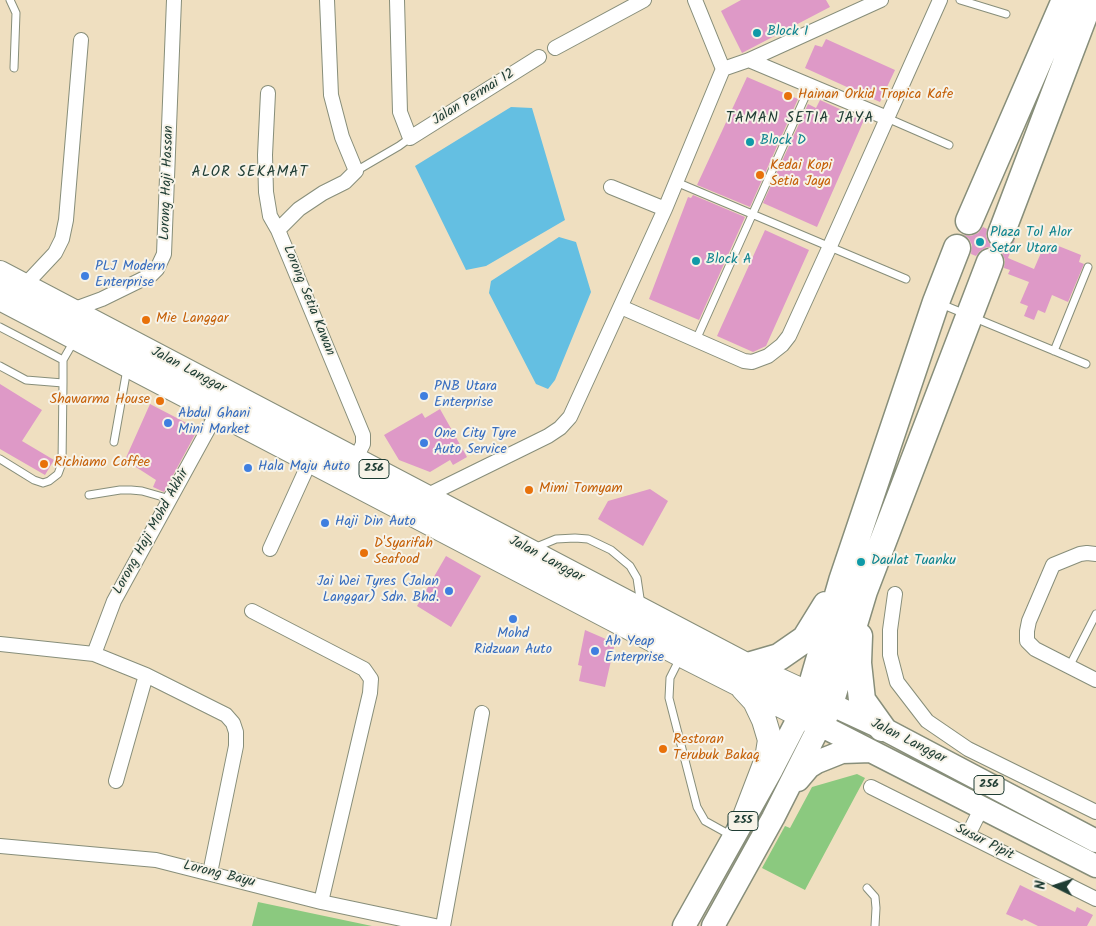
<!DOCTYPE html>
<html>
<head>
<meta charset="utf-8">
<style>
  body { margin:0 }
  #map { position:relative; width:1096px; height:926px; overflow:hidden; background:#efdfc0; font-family:Kalam,sans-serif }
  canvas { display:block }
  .north { position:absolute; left:1031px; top:861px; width:50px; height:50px; -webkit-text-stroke:4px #f7f3e8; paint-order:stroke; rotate:274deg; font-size:14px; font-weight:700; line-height:20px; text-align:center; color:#1f3d34 }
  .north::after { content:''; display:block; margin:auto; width:18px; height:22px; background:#1f3d34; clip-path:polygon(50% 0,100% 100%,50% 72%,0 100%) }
</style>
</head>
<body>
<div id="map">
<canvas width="1096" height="926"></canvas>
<div class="north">N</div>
</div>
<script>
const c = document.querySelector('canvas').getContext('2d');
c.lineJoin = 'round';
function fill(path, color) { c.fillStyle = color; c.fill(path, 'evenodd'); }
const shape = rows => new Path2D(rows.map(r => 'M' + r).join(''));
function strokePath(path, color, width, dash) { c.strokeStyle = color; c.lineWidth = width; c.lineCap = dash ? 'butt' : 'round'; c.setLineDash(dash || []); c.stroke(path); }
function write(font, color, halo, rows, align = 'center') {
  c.font = font + ' Kalam,sans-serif'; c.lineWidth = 4; c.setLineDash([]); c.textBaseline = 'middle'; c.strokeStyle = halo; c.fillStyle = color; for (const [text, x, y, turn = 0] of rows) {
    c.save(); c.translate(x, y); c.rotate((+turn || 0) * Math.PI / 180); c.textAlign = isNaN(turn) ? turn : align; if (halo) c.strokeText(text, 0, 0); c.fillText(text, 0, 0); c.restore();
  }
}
fill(shape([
  [857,774,865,778,805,890,762,868,785,826,790,828,812,787],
  [258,902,372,926,252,926]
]), '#8bc97f');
fill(shape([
  [511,107,532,108,565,220,486,266,466,270,415,166],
  [559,237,576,242,591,292,555,380,548,389,536,384,489,293,491,281]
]), '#64bfe2');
fill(shape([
  [741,0,826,0,830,7,742,53,721,11],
  [826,39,895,70,880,102,805,68,815,45,822,47],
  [747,77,798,99,750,207,697,185],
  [820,100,864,120,817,227,763,203,808,104,816,108],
  [693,195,745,217,699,320,649,299,688,197,691,198],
  [983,227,987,229,986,236,989,243,995,248,1004,249,1010,246,1015,240,1008,258,1034,269,1043,248,1048,250,1051,243,1081,255,1079,262,1084,264,1068,302,1052,295,1045,313,1038,310,1034,320,1024,316,1028,306,1020,303,1029,282,1008,274,1010,270,1004,268,1005,260,1002,253,996,248,987,247,980,251,976,256,971,254,972,245,969,239,964,235,971,236,978,233],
  [765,230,809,250,766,346,753,352,717,336],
  [0,384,42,410,22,441,54,460,45,475,0,449],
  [150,404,198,429,164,492,153,487,156,480,125,460],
  [440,409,467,457,453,465,450,460,430,472,399,460,384,435,422,413,425,418],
  [650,489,668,501,643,546,598,519,608,501],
  [446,556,481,576,451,627,417,606],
  [585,630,615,643,605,687,579,681,582,666,578,665],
  [1020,885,1075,912,1077,907,1093,915,1087,926,1038,926,1024,919,1022,921,1006,914]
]), '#de99c7');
const service = shape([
  [10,0,16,13,14,68],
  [960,0,1006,14],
  [887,118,949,145],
  [356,171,399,146,410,138],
  [676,182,906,279],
  [941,304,1086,364],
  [0,327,63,360],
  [696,340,810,86],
  [1054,351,1088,267],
  [0,366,26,380,63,383,63,360,74,341],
  [114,442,127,369],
  [0,459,34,480,43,483,49,481,58,474,62,463,63,383],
  [89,495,120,490,131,490,142,491,170,499],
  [534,548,556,539,575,538,588,539,611,550,630,566,637,578,641,605],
  [680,658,670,678,669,698,697,807,705,821,732,836],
  [1069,667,1096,614],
  [867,888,875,897,876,908,875,926]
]);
const minor = shape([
  [327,0,331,95,342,137,356,171,345,182,323,193,299,209,278,230,363,435,363,444,355,460],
  [397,0,400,112,410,138,539,57],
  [695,0,723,69],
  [555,48,644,0],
  [749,60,887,118],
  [268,93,265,155,266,192,270,216,278,230],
  [611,187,665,209],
  [24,286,55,253,62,239,66,220,81,40],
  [621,307,744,361,752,362,768,356,782,345,789,336,830,246,940,0],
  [72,310,102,299,151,275,157,269,164,254,174,0],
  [426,496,548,436,560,428,570,417,665,209,723,69,749,60,881,0],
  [270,549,310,461],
  [1096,554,1087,553,1080,554,1053,565,1029,621,1027,631,1027,641,1035,649,1096,680],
  [895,594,890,630,890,655,897,682,927,721,968,749,1096,812],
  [252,611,364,669,371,679,370,693,321,902],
  [0,644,94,654,146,675,226,715,233,723,236,732,236,746,210,873],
  [94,654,114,601,217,413],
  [116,781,146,675],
  [871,787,1096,899],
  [968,835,982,807],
  [0,846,156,860,321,902,435,926],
  [443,926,482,713]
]);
const primary = shape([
  [830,704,882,728,1096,841],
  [798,780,809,767,817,762,842,752,871,751],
  [684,926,772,769,800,715],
  [713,926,773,818,820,725,1096,866]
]);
const trunk = shape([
  [0,273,748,666,826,702],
  [0,298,682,655,816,723],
  [743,688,755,701,764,720,770,740,767,759,744,819]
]);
const motorway = shape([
  [969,221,1065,0],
  [1001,234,1090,0],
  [859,636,858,663,862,700,882,728],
  [748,666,779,657,805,639,826,605],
  [800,715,809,695,842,581,936,302,957,248],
  [820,725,830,704,864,591,990,262]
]);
strokePath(service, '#878e7a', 9);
strokePath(minor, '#878e7a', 16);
strokePath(primary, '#878e7a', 25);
strokePath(trunk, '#878e7a', 26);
strokePath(motorway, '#878e7a', 29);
strokePath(service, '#fff', 7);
strokePath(minor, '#fff', 14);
strokePath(primary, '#fff', 22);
strokePath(trunk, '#fff', 24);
strokePath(motorway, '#fff', 26);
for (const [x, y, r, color] of [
  [757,33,5,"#0f9aa8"],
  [788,96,5,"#e8710a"],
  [750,142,5,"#0f9aa8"],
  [760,175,5,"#e8710a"],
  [980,242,5,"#0f9aa8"],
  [696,261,5,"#0f9aa8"],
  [85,276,5,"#3f7fe0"],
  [146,320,5,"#e8710a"],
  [424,396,5,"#3f7fe0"],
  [160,401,5,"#e8710a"],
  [168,423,5,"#3f7fe0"],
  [424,443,5,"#3f7fe0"],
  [44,464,5,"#e8710a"],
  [248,468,5,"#3f7fe0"],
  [529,490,5,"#e8710a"],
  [325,523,5,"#3f7fe0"],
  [364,553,5,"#e8710a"],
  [861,562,5,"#0f9aa8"],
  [449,591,5,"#3f7fe0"],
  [513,619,5,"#3f7fe0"],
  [595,651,5,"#3f7fe0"],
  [663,749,5,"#e8710a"]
]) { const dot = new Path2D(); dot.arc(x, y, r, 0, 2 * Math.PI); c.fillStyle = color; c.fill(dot); strokePath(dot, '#f7f3e8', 2); }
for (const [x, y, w] of [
  [374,469,30],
  [989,785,30],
  [743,821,30]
]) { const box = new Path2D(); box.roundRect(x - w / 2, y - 9.5, w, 19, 4); c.fillStyle = '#f7f3e8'; c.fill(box); strokePath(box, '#1f3d34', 1); }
write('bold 12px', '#1f3d34', null, [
  ["256",374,469],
  ["256",989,785],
  ["255",743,821]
]);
write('14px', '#0d838f', '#f7f3e8', [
  ["Block I",767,33],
  ["Block D",760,142],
  ["Plaza Tol Alor",990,234],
  ["Setar Utara",990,250],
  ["Block A",706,261],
  ["Daulat Tuanku",871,562]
], 'left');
write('14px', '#c56008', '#f7f3e8', [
  ["Hainan Orkid Tropica Kafe",798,96],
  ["Kedai Kopi",770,167],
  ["Setia Jaya",770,183],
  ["Mie Langgar",156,320],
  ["Shawarma House",150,401,"right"],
  ["Richiamo Coffee",54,464],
  ["Mimi Tomyam",539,490],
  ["D'Syarifah",374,545],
  ["Seafood",374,561],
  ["Restoran",673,741],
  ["Terubuk Bakaq",673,757]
], 'left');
write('14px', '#1f3d34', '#f7f3e8', [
  ["Jalan Permai 12",474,98,-32],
  ["Lorong Haji Hassan",168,183,-88],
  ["Lorong Setia Kawan",308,301,68],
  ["Jalan Langgar",188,371,28],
  ["Lorong Haji Mohd Akhir",152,532,-61],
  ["Jalan Langgar",546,560,28],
  ["Jalan Langgar",908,742,27],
  ["Susur Pipit",984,843,27],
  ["Lorong Bayu",219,875,14]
]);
write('14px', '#366cbe', '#f7f3e8', [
  ["PLJ Modern",95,268],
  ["Enterprise",95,284],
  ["PNB Utara",434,388],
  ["Enterprise",434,404],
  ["Abdul Ghani",178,415],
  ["Mini Market",178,431],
  ["One City Tyre",434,435],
  ["Auto Service",434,451],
  ["Hala Maju Auto",258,468],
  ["Haji Din Auto",335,523],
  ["Jai Wei Tyres (Jalan",439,583,"right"],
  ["Langgar) Sdn. Bhd.",439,599,"right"],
  ["Mohd",513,635,"center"],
  ["Ridzuan Auto",513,651,"center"],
  ["Ah Yeap",605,643],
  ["Enterprise",605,659]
], 'left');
c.letterSpacing = '1px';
write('15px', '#1f3d34', '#f7f3e8', [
  ["TAMAN SETIA JAYA",800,119],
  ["ALOR SEKAMAT",250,173]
]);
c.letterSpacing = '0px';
</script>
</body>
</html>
